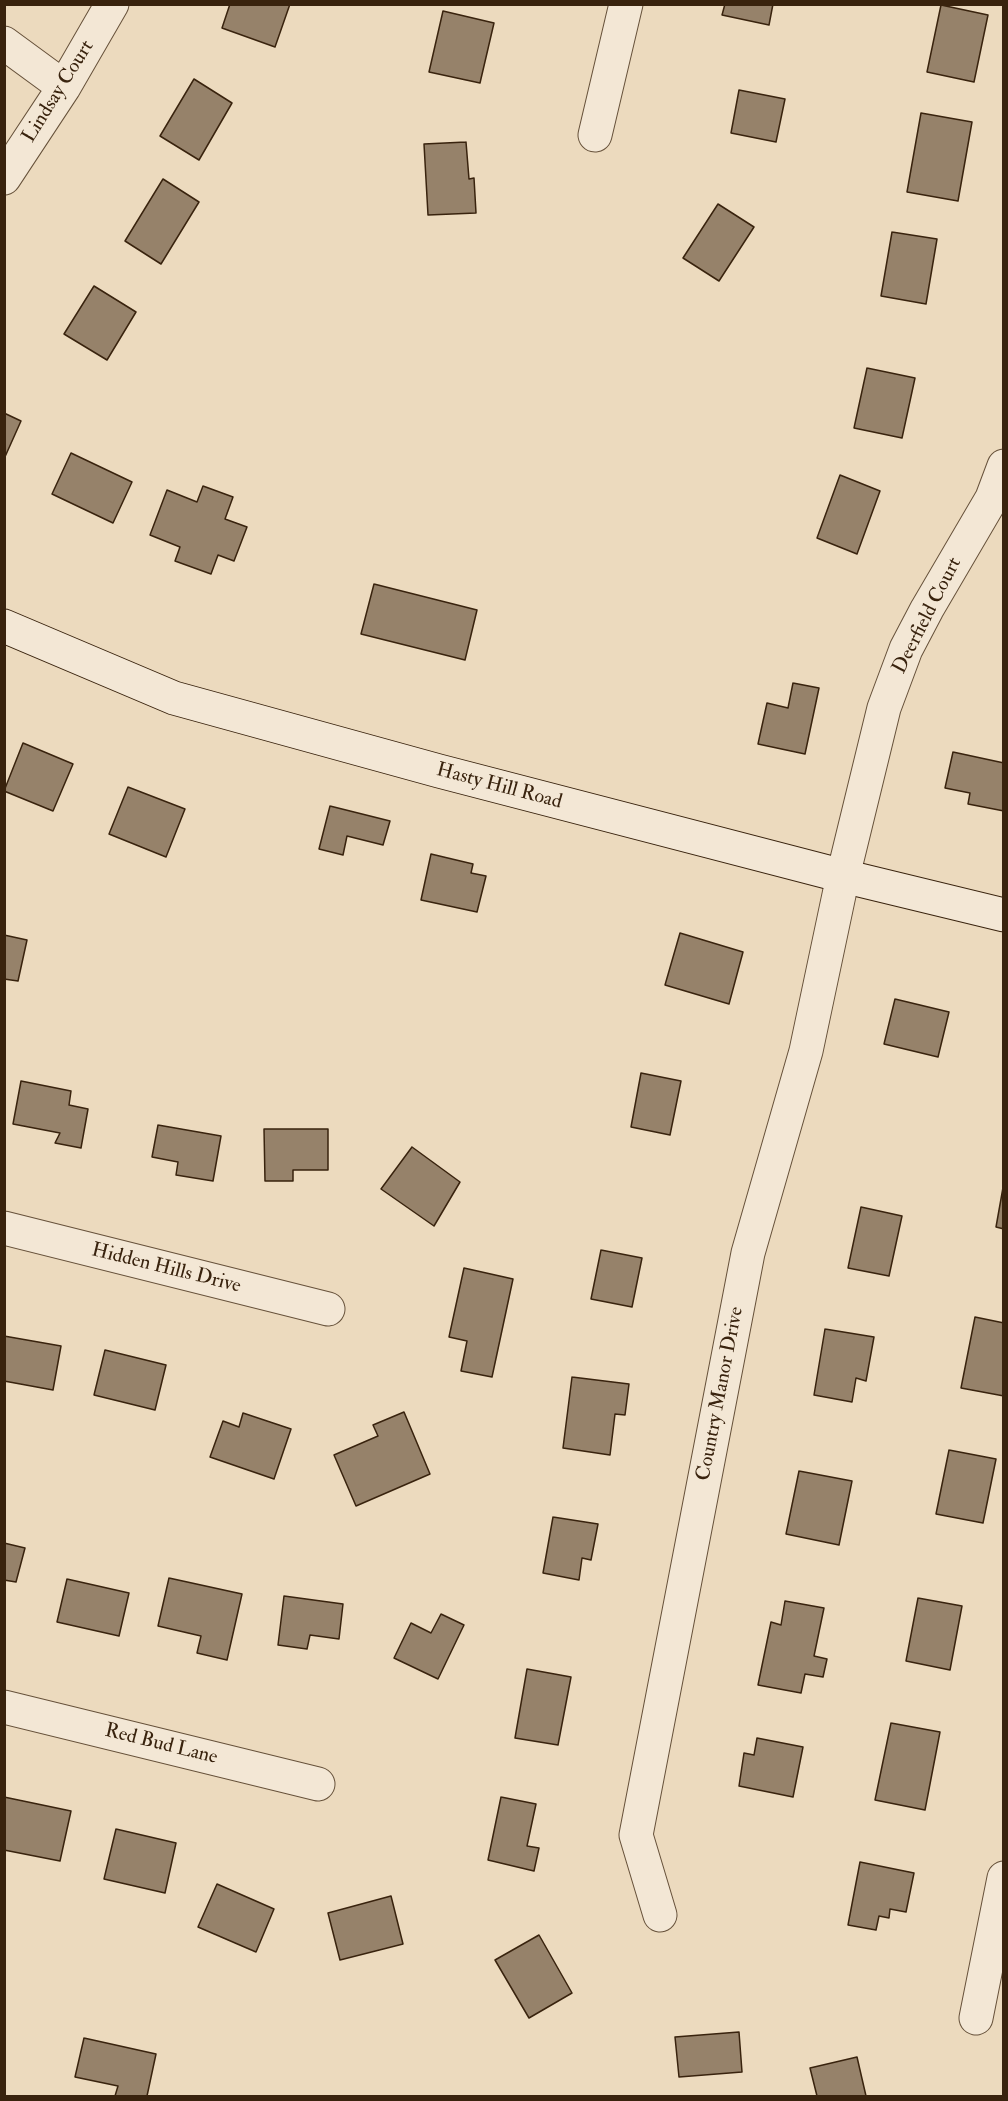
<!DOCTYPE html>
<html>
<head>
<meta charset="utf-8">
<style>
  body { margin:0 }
  #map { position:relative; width:1008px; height:2101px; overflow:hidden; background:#ecdabe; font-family:"IM FELL Double Pica",serif }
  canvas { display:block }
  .frame { position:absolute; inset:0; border:6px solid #39230e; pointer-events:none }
</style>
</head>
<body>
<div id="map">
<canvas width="1008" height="2101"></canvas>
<div class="frame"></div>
</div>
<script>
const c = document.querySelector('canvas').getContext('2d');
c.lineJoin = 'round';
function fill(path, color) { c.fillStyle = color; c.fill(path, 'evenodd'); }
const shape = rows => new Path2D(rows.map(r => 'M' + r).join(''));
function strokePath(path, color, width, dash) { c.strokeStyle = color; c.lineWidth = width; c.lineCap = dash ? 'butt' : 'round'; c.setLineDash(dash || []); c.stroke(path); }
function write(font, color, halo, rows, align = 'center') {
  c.font = font + ' "IM FELL Double Pica",serif'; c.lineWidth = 6; c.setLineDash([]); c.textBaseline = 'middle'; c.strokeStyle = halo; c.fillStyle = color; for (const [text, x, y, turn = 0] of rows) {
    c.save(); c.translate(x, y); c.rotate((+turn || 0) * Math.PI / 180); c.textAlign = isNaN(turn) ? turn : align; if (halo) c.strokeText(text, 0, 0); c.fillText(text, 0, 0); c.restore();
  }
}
const building = shape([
  [230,4,290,4,275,47,222,28,230,4],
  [725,4,773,4,769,25,722,15,725,4],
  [941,5,988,15,974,82,927,72,941,5],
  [443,11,494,23,480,83,429,72,443,11],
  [194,79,232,103,199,160,160,136,194,79],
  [739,90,785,99,776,142,731,133,739,90],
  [921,113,972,122,958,201,907,192,921,113],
  [466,142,469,179,474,178,476,213,428,215,424,144,466,142],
  [163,179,199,202,161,264,125,241,163,179],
  [718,204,754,227,719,281,683,258,718,204],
  [892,232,937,239,926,304,881,296,892,232],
  [94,286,136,312,107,360,64,334,94,286],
  [867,368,915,378,902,438,854,428,867,368],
  [4,413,21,421,4,459,4,413],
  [71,453,132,482,113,523,52,494,71,453],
  [840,475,880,491,857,554,817,538,840,475],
  [203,486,233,497,225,519,247,527,234,561,218,555,211,574,175,561,180,547,150,535,167,490,197,502,203,486],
  [374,584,477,610,465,660,361,634,374,584],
  [793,683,819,688,805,754,758,744,767,703,788,708,793,683],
  [23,743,73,764,53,811,4,791,23,743],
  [953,752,1004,763,1004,811,968,804,970,793,945,788,953,752],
  [128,787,185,809,166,857,109,834,128,787],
  [330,806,390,821,383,845,347,836,343,855,319,849,330,806],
  [431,854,473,864,471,873,486,876,477,912,421,900,431,854],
  [680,933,743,952,729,1004,665,985,680,933],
  [4,935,27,940,18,981,4,979,4,935],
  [895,999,949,1012,938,1057,884,1044,895,999],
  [641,1073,681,1081,670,1135,631,1127,641,1073],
  [21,1081,71,1091,69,1105,88,1109,81,1148,55,1143,60,1133,13,1124,21,1081],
  [158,1125,221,1136,213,1181,176,1175,178,1162,152,1157,158,1125],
  [264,1129,328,1129,328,1170,293,1170,293,1181,265,1181,264,1129],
  [412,1147,460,1182,434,1226,381,1189,412,1147],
  [1004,1182,1004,1229,996,1227,1004,1182],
  [861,1207,902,1216,889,1276,848,1268,861,1207],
  [601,1250,642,1258,632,1307,591,1299,601,1250],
  [464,1268,513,1279,492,1377,461,1371,467,1341,449,1337,464,1268],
  [975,1317,1004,1323,1004,1396,961,1388,975,1317],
  [825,1329,874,1337,866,1381,856,1378,852,1402,814,1395,825,1329],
  [4,1336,61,1346,53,1390,4,1381,4,1336],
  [105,1350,166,1365,155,1410,94,1395,105,1350],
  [572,1377,629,1384,625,1415,615,1414,610,1455,563,1448,572,1377],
  [404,1412,430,1474,356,1506,334,1455,378,1436,373,1425,404,1412],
  [243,1413,291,1429,274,1479,210,1457,223,1421,239,1427,243,1413],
  [949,1450,996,1459,983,1523,936,1514,949,1450],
  [799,1471,852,1481,839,1545,786,1534,799,1471],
  [553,1517,598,1524,591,1560,582,1558,579,1580,543,1573,553,1517],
  [4,1543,25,1548,16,1582,4,1580,4,1543],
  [169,1578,242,1594,227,1660,197,1653,201,1636,158,1626,169,1578],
  [67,1579,129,1593,119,1636,57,1622,67,1579],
  [284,1596,343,1604,339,1639,310,1635,307,1649,278,1645,284,1596],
  [918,1598,962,1606,950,1670,906,1661,918,1598],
  [785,1601,824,1608,814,1656,827,1659,823,1677,805,1674,801,1693,758,1685,771,1622,781,1625,785,1601],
  [441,1614,464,1625,438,1679,394,1658,411,1623,431,1633,441,1614],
  [527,1669,571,1677,558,1745,515,1738,527,1669],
  [891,1723,940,1732,925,1810,875,1800,891,1723],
  [757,1738,803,1747,793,1797,739,1786,744,1753,754,1755,757,1738],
  [4,1797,71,1811,60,1861,4,1850,4,1797],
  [501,1797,536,1804,527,1846,539,1848,534,1871,488,1860,501,1797],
  [116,1829,176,1843,165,1893,104,1879,116,1829],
  [860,1862,914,1873,906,1912,890,1909,889,1918,879,1916,876,1930,848,1925,860,1862],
  [217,1884,274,1909,256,1952,198,1927,217,1884],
  [391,1896,403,1944,340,1960,328,1913,391,1896],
  [539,1935,572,1993,529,2018,495,1960,539,1935],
  [739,2032,742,2072,679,2077,675,2037,739,2032],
  [84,2038,156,2054,147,2096,115,2096,118,2086,75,2077,84,2038],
  [857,2057,866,2096,817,2096,810,2068,857,2057]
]);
fill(building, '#96826a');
strokePath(building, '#39230e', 1.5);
const street = shape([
  [4,43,64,87],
  [595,135,626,4],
  [4,178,64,87,112,4],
  [4,1228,328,1309],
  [4,1707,318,1784],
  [660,1915,636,1835,748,1253,806,1051,843,876,884,708,906,649,927,609,992,498,1004,466],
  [976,2018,1004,1878]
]);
const secondary = shape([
  [4,626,174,698,439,771,843,876,1004,915]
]);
strokePath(street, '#66513a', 35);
strokePath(secondary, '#39230e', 35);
strokePath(street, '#f3e7d5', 33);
strokePath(secondary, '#f3e7d5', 33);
write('20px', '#39230e', '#f3e7d5', [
  ["Lindsay Court",59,92,-58],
  ["Deerfield Court",928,616,-63],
  ["Hasty Hill Road",499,787,15],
  ["Hidden Hills Drive",166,1269,14],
  ["Country Manor Drive",721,1394,-79],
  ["Red Bud Lane",161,1745,14]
]);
</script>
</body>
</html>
